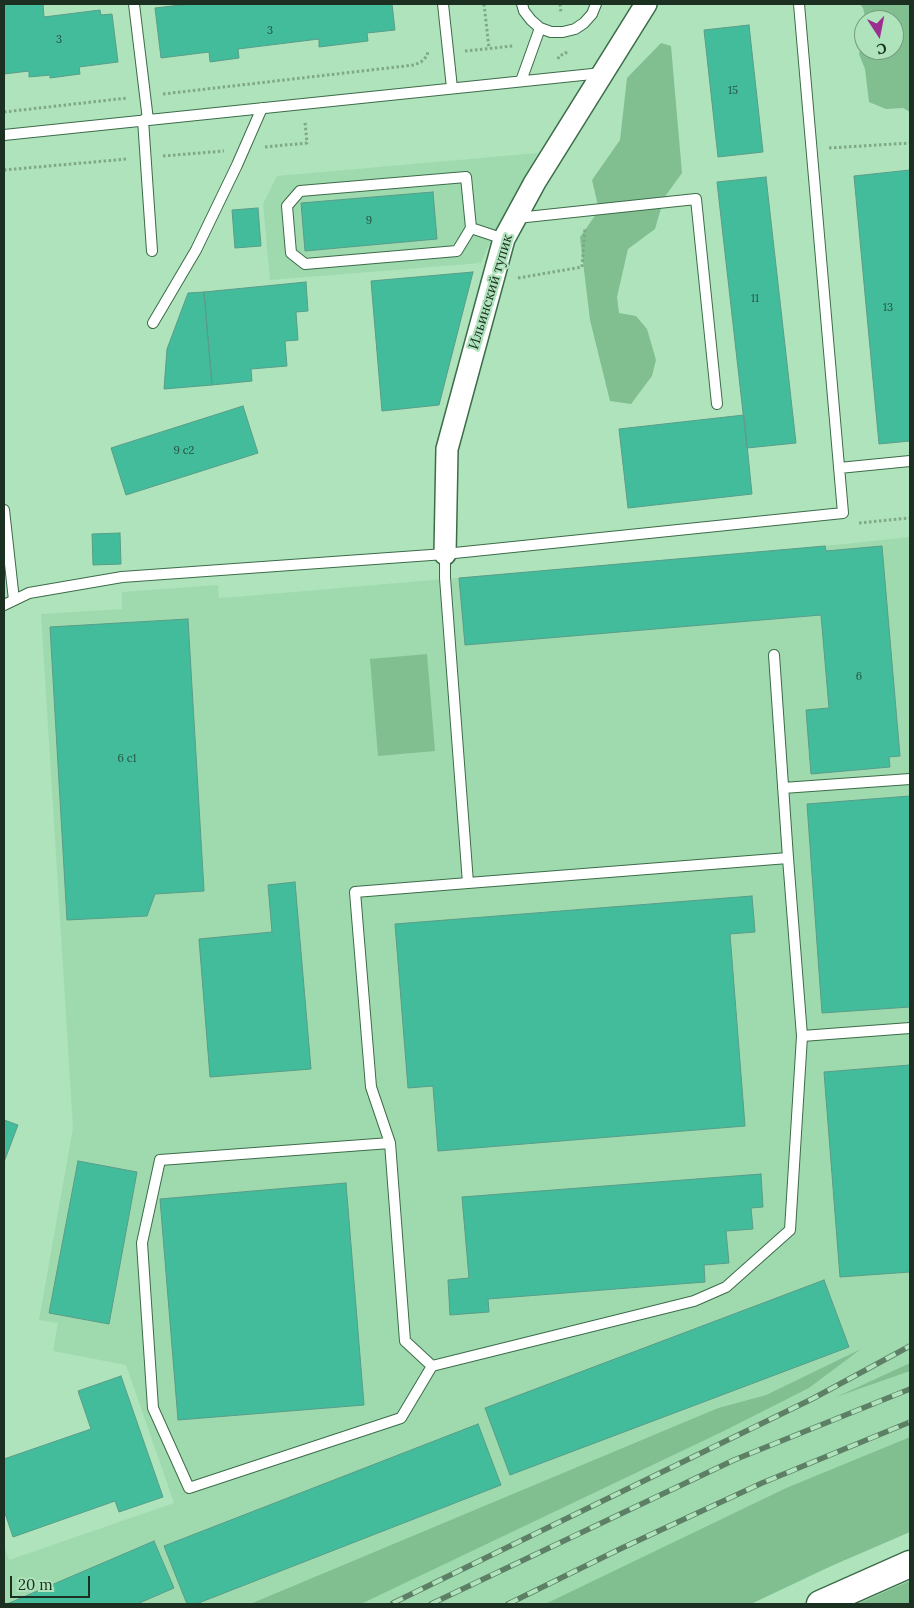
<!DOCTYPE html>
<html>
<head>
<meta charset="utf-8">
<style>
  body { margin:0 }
  #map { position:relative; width:914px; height:1608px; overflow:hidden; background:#afe3bb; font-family:Lora,serif }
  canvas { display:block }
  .frame { position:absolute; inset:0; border:5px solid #1b3021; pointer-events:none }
  .north { position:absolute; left:854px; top:10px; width:50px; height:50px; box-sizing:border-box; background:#afe3bb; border:1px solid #749b7d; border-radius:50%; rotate:169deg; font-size:14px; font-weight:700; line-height:20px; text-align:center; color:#1b3021 }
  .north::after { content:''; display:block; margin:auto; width:18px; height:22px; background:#9a2f90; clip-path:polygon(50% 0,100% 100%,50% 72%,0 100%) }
  .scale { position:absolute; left:10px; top:1576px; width:80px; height:22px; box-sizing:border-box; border:2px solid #1b3021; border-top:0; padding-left:6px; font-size:15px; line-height:18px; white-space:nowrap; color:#1b3021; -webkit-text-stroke:4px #afe3bb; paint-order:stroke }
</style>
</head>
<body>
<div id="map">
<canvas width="914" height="1608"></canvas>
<div class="frame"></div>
<div class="north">С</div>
<div class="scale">20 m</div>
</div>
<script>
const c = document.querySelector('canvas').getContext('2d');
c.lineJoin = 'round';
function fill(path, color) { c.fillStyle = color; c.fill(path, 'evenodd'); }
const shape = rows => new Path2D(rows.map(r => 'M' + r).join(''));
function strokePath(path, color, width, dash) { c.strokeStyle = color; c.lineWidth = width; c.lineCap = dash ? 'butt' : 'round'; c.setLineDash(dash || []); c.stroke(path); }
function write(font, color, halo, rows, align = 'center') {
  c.font = font + ' Lora,serif'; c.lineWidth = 4.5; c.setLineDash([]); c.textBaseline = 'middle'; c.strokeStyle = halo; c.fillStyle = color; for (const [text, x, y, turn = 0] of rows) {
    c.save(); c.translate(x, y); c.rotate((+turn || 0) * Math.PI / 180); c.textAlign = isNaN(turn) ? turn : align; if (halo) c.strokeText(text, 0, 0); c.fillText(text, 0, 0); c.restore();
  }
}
fill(shape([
  [538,153,493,235,481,263,270,280,263,204,277,176],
  [910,537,910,1363,843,1394,910,1371,910,1437,786,1488,545,1604,361,1604,724,1431,809,1388,858,1351,766,1395,718,1408,250,1604,4,1604,4,1546,9,1560,174,1503,126,1365,53,1351,58,1323,39,1320,73,1128,41,614,122,609,122,592,218,585,219,598,236,597,825,546]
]), '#9fdaae');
fill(shape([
  [860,4,910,4,910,112,903,108,886,109,869,102,865,69,859,54,864,34,864,50,894,50,894,20,866,20,863,8],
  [661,43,671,46,682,173,664,198,655,229,628,249,617,297,619,313,636,316,647,329,656,360,652,376,631,404,610,401,590,320,580,237,599,210,592,180,620,140,627,78],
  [427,654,435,751,378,756,370,659],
  [861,1349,809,1388,724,1431,361,1604,250,1604,718,1408,766,1395],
  [910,1363,910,1371,836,1397],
  [910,1437,910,1532,829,1567,751,1604,545,1604,786,1488],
  [910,1581,910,1604,857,1604,907,1582]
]), '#81bf91');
const building = shape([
  [4,4,43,4,44,17,100,10,101,15,112,14,118,62,79,67,80,74,50,78,50,75,29,77,29,71,4,74,4,4],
  [190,4,392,4,395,30,367,33,368,41,319,47,319,39,238,49,239,58,210,62,209,52,161,58,155,8,190,4],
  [749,25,763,152,718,157,704,30,749,25],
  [910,170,910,441,879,444,854,176,910,170],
  [766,177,796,443,747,448,717,182,766,177],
  [433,192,437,239,305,251,301,203,433,192],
  [258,208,261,246,235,248,232,210,258,208],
  [473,272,439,405,382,411,371,281,473,272],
  [306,282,308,311,296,312,298,340,285,341,287,366,251,369,252,381,212,385,204,292,306,282],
  [204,292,212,385,164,389,167,349,188,293,204,292],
  [243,406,258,453,126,495,111,448,243,406],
  [744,415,752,494,628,508,619,429,744,415],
  [120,533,121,564,93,565,92,534,120,533],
  [825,546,826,551,882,546,900,756,889,757,890,767,811,774,806,710,829,708,821,615,465,645,459,578,825,546],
  [188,619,204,891,155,894,147,916,67,920,50,627,188,619],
  [910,796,910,1007,822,1013,807,804,910,796],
  [295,882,311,1069,210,1077,199,939,272,932,268,885,295,882],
  [752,896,755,932,730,934,745,1126,438,1151,433,1086,408,1088,395,924,752,896],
  [910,1065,910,1272,840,1277,824,1072,910,1065],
  [4,1120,18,1125,4,1162,4,1120],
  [78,1161,137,1172,109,1324,49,1313,78,1161],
  [761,1174,763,1207,751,1208,753,1229,726,1231,729,1263,704,1265,705,1282,488,1299,489,1312,450,1315,448,1280,469,1278,462,1197,761,1174],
  [346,1183,364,1405,178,1420,160,1199,346,1183],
  [824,1280,849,1347,510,1475,485,1408,824,1280],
  [121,1376,163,1497,119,1512,115,1501,13,1537,4,1510,4,1459,91,1429,78,1391,121,1376],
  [478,1424,501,1485,196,1604,187,1604,164,1546,478,1424],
  [154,1541,174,1588,137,1604,7,1604,154,1541]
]);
fill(building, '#43bc9c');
strokePath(building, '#599d88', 1);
const service = shape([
  [134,4,148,120],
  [443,4,452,88],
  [522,4,524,11,531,20,540,28,551,32,563,32,575,29,584,23,592,14,596,4],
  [521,81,540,28],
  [143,120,152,251],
  [4,135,602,73],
  [517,218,696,199,717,404],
  [471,228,457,251,305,264,291,253,287,206,300,191,466,177,471,228,504,239],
  [153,323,196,250,237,165,262,108],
  [839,468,910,461],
  [4,510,14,600],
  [445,554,445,578,468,883,355,892,371,1087,390,1143,405,1341,432,1366,694,1301,726,1287,790,1230,802,1036],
  [4,605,29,593,122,577,445,554,843,513,799,4],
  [783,788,910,779],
  [788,858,802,1036,910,1028],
  [468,883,788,858,774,655],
  [390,1143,160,1160,142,1243,153,1408,189,1488,401,1418,432,1366]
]);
const minor = shape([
  [445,554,447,449,504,239,535,182,646,4]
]);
const tertiary = shape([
  [820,1604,910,1564]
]);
strokePath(service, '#3c6c49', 12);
strokePath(minor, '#3c6c49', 24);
strokePath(tertiary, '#3c6c49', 29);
strokePath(shape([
  [484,4,489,48],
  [560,4,561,13],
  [465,51,513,46],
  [558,59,559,56,566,53,565,49],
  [163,94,414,65,421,62,427,56,428,51],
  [4,112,127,98],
  [265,147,307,143,305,122],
  [829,148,910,143],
  [163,156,224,151],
  [4,170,127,159],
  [518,278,582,267,585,228],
  [859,523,910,518]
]), '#7ea888', 3, [2.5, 2.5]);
strokePath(service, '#fff', 10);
strokePath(minor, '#fff', 21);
strokePath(tertiary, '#fff', 26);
const rail = shape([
  [393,1603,812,1399,910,1346],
  [431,1604,734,1460,910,1389],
  [508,1604,622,1548,762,1483,910,1422]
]);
strokePath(rail, '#5d7f65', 5.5);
strokePath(rail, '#afe3bb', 4, [11]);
write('11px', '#255340', null, [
  ["3",270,31],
  ["3",59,40],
  ["15",733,91],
  ["9",369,221],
  ["11",755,299],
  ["13",888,308],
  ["9 с2",184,451],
  ["6",859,677],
  ["6 с1",127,759]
]);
write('14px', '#1b3021', '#afe3bb', [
  ["Ильинский тупик",491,292,-73]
]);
</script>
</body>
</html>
